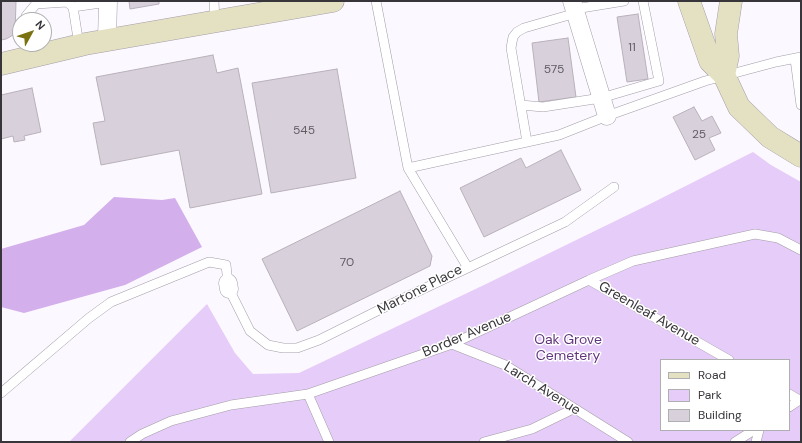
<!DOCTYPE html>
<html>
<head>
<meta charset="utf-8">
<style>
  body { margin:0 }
  #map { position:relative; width:802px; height:443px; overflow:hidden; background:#fcf8ff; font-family:"DM Sans",sans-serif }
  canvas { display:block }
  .frame { position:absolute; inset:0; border:2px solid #38353a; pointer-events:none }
  .legend { position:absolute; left:660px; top:359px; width:130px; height:72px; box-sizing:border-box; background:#fff; border:1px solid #afaeb0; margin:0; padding:5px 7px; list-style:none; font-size:12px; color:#38353a }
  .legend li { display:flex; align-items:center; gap:8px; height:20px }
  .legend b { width:20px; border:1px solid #afaeb0 }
  .north { position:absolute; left:12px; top:12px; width:40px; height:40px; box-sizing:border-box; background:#fff; border:1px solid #afaeb0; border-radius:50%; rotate:50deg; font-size:11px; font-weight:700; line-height:16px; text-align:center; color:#38353a }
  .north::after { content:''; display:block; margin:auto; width:14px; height:18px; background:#7a7111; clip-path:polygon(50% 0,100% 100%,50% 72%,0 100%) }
</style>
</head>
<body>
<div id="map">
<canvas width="802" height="443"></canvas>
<div class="frame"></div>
<ul class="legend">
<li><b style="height:5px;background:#e4e1c3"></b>Road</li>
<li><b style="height:11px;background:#e6ccf8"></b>Park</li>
<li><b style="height:11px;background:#d8d1dc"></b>Building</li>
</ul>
<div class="north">N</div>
</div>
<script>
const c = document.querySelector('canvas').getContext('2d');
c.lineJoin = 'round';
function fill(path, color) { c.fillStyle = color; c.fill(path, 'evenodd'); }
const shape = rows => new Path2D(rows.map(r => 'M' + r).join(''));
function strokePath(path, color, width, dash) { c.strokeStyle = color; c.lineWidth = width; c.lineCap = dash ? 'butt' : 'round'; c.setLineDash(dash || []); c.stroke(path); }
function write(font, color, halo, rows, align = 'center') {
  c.font = font + ' "DM Sans",sans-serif'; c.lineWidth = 3; c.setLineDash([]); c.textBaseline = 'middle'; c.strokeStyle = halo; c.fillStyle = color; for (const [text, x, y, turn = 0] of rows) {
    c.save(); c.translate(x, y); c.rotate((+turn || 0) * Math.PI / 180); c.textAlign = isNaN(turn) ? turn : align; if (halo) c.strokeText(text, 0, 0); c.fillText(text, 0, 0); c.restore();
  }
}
fill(shape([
  [753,152,771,165,801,182,801,442,69,442,207,304,235,353,253,374,299,373,484,285,648,205],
  [661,360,789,360,789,430,661,430]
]), '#e6ccf8');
fill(shape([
  [114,197,162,200,175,198,202,247,125,285,24,313,1,307,1,249,84,225]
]), '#d3afec');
const building = shape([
  [1,1,16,1,15,34,6,39,1,40,1,1],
  [129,1,159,1,159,4,130,9,129,1],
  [638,14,648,79,627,82,617,17,638,14],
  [568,38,576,97,539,102,532,43,568,38],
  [213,55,217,73,238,68,262,194,190,208,179,150,101,165,93,123,105,121,96,77,213,55],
  [337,69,356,178,271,193,252,83,337,69],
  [32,88,41,132,24,136,25,140,14,142,13,136,1,139,1,95,32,88],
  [694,107,702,121,712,116,721,133,709,138,715,150,695,160,673,117,694,107],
  [561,150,581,190,484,237,460,188,521,158,526,168,561,150],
  [400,191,432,256,430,266,297,331,262,259,400,191]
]);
fill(building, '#d8d1dc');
strokePath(building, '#b8b1bc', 1);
const lane = shape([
  [214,1,215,22],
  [376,1,408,168,468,268],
  [73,7,108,2],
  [575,9,624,1],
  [26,20,26,16,36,4,67,2,73,7,79,45],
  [795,59,801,105],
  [521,105,543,107,601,98,659,81,643,1],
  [527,142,511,48,513,37,517,32,524,28,576,13],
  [408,168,559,135,607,116,705,81,776,62,801,57],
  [589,280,729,360],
  [229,289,250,331,268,345,283,348,297,348,319,340,385,307,565,222,614,187],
  [452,344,505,365,628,442],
  [1,393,89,318,111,302,209,262,226,265,228,283],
  [308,394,329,442],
  [789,394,801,401],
  [789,407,801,399],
  [130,442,142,434,171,421,231,405,308,394,452,344,589,280,633,261,755,234,778,238,801,250],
  [484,442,532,429,573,409],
  [735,442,754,430],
  [756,442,759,430]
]);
const street = shape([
  [572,1,607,116],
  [107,40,108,1],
  [228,283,229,289]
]);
const secondary = shape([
  [689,1,710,61,724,75,739,107,770,137,801,156],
  [1,64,85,44,333,1],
  [724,75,728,56,726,34,731,1]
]);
strokePath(lane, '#a39da7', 10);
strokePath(street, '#a39da7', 19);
strokePath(secondary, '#a39da7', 23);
strokePath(lane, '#fff', 9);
strokePath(street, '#fff', 18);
strokePath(secondary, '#e4e1c3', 22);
write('12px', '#605c62', null, [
  ["11",632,48],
  ["575",554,70],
  ["545",304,131],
  ["25",699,135],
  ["70",347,263]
]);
write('14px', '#38353a', '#fff', [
  ["Martone Place",420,290,-27],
  ["Greenleaf Avenue",649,314,30],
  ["Border Avenue",467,335,-23],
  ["Larch Avenue",542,389,32]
]);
write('14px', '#62367d', '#fff', [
  ["Oak Grove",568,340],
  ["Cemetery",568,356]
]);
</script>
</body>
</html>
